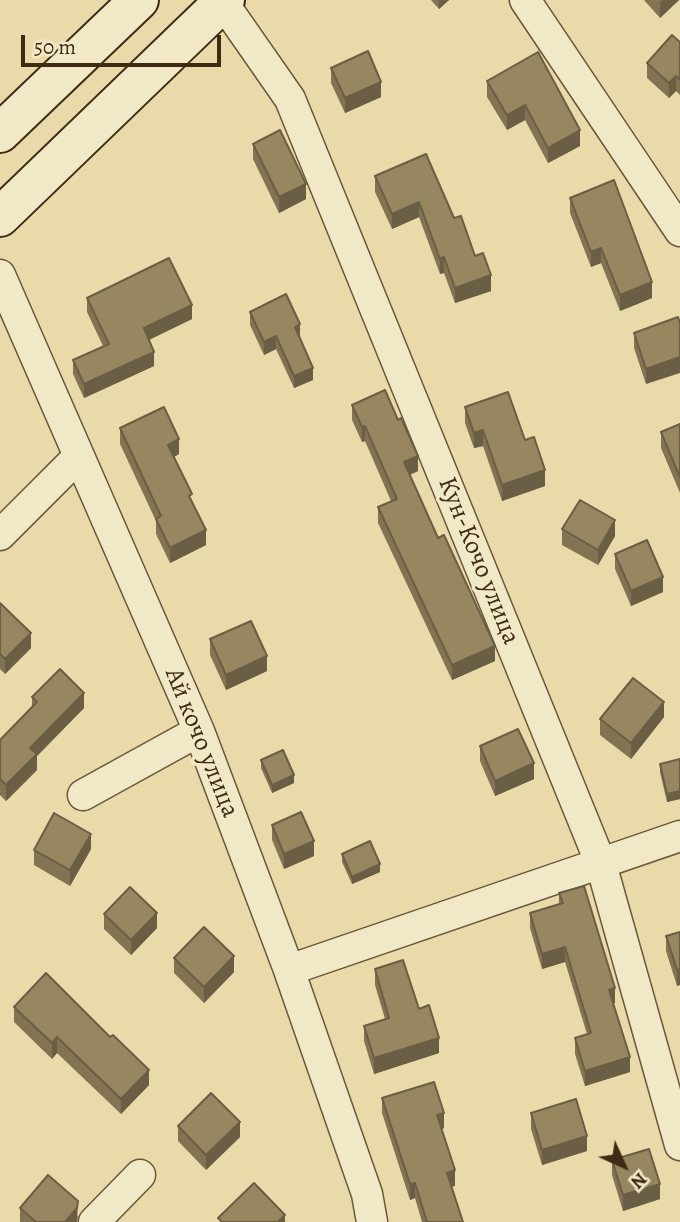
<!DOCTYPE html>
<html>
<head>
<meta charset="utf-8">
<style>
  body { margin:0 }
  #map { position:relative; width:680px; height:1222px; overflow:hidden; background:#e9dba9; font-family:Alegreya,serif }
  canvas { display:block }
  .north { position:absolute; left:589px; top:1131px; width:70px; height:70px; -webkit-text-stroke:5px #f1e8c7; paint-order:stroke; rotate:135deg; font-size:19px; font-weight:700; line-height:28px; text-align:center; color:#3f2b14 }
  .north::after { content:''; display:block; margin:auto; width:24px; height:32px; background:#3f2b14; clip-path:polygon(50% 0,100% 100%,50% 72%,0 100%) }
  .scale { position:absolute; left:21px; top:35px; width:200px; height:32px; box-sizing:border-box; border:4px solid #3f2b14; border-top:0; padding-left:9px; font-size:21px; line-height:24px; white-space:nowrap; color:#3f2b14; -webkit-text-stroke:5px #f1e8c7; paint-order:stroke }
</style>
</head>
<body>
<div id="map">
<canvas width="680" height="1222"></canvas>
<div class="north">N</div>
<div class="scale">50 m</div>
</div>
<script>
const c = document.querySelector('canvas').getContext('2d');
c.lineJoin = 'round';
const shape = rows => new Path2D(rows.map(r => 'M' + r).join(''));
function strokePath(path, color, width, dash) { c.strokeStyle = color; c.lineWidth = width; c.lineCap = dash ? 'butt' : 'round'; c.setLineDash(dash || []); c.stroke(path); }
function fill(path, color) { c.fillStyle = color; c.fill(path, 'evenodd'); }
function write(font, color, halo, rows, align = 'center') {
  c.font = font + ' Alegreya,serif'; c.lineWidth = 7; c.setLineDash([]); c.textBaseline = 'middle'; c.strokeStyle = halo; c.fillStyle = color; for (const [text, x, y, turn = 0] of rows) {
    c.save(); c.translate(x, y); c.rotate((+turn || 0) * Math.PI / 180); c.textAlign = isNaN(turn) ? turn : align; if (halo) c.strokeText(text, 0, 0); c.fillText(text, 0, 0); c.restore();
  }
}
const minor = shape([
  [221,0,290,99,601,864,680,1145],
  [525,0,680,231],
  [0,275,199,731,289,970,367,1194,372,1222],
  [0,535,79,456],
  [83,795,199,731],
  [289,970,680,836],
  [94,1222,140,1175]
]);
const secondary = shape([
  [0,133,139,0],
  [0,217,225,0]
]);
strokePath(minor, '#6a5739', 33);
strokePath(secondary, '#3f2b14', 42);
strokePath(minor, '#f1e8c7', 30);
strokePath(secondary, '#f1e8c7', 38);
fill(shape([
  [431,0,449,0,439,9],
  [644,0,679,0,660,18],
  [680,42,680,95,676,91,669,98,647,78,647,63],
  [538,52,580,146,548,163,525,120,507,130,487,97,487,81],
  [331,68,381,97,345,113,331,83],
  [253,144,306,199,279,213,253,159],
  [375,176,454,218,475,256,491,291,455,303,444,273,440,274,419,217,392,229,375,192],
  [570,198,652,298,620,311,601,263,591,267,570,213],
  [87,298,192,319,149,340,154,366,84,398,73,374,73,360,103,346,87,312],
  [250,312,300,337,299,337,313,380,294,388,276,349,264,355,250,325],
  [678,317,646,384,634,348,634,333],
  [352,405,418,471,410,475,495,661,452,680,378,523,378,507,391,501,365,441,362,442,352,420],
  [465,407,525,440,545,486,502,501,483,446,474,448,465,423],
  [680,424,680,493,661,448,661,432],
  [120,428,179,454,174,457,192,502,206,545,170,563,156,534,156,521,120,444],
  [562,529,615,536,598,565,562,545],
  [615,554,663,592,631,606,615,569],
  [0,603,31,648,5,674,0,669],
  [210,639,267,671,226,690,210,655],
  [32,697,84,708,37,756,37,770,6,801,0,795,0,740,32,707],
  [664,717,631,759,600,735,600,719],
  [480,746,534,779,495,796,480,761],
  [680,759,680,799,667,802,660,772,660,764],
  [261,760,294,783,272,793,261,768],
  [272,825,314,856,284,869,272,840],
  [91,849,70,886,34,865,34,850],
  [342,854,380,872,352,884,342,862],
  [559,893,615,1003,613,1003,630,1072,585,1086,575,1054,575,1038,587,1034,565,962,542,969,530,928,530,913,559,904],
  [104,914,157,928,131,955,104,929],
  [680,932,677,986,666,951,666,936],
  [174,958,234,972,204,1003,174,973],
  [375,969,419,1009,439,1053,374,1074,364,1041,364,1026,385,1019,375,985],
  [14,1007,149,1085,121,1114,57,1053,52,1059,14,1022],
  [382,1098,444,1128,442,1129,455,1186,452,1186,463,1222,422,1222,415,1198,410,1200,382,1113],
  [531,1113,587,1151,542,1165,531,1129],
  [178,1126,240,1137,206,1170,178,1141],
  [612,1160,660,1199,623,1211,612,1175],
  [20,1208,78,1216,77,1222,20,1222]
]), '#827453');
fill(shape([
  [439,0,449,0,439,9],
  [663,0,679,0,660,18,660,2],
  [676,76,676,91,669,98,669,83],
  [381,82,381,97,345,113,345,98],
  [525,105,525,120,507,130,507,115],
  [580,130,580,146,548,163,548,148],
  [306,184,306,199,279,213,279,197],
  [419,202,419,217,392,229,392,214],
  [601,248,601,263,591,267,591,252],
  [444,257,444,273,440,274,440,259],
  [491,275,491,291,455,303,455,288],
  [652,282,652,298,620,311,620,295],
  [192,305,192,319,144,342,144,328],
  [300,324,300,337,295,340,295,327],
  [276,336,276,349,264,355,264,342],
  [154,352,154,366,84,398,84,384],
  [680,357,680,373,646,384,646,369],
  [313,368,313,380,294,388,294,376],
  [365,426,365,441,362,442,362,427],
  [483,430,483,446,474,448,474,433],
  [179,439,179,454,168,460,168,445],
  [418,456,418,471,404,477,404,462],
  [545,470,545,486,502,501,502,485],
  [615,520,615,536,598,565,598,550],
  [206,530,206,545,170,563,170,548],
  [663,577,663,592,631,606,631,591],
  [31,633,31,648,5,674,5,659],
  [495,646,495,661,452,680,452,665],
  [267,656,267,671,226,690,226,675],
  [84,693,84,708,37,756,37,770,6,801,6,785,30,748],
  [664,702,664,717,631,759,631,743],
  [534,763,534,779,495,796,495,781],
  [294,775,294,783,272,793,272,785],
  [680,791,680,799,667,802,667,794],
  [91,834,91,849,70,886,70,870],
  [314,841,314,856,284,869,284,854],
  [380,864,380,872,352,884,352,877],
  [157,913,157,928,131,955,131,940],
  [565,947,565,962,542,969,542,954],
  [234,956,234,972,204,1003,204,987],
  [680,969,680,985,677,986,677,970],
  [615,988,615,1003,609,1005,609,990],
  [57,1037,57,1053,52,1059,52,1043],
  [439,1038,439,1053,374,1074,374,1058],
  [630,1057,630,1072,585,1086,585,1071],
  [149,1070,149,1085,121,1114,121,1099],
  [444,1113,444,1128,437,1130,437,1115],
  [240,1122,240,1137,206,1170,206,1155],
  [587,1136,587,1151,542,1165,542,1150],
  [455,1170,455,1186,447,1188,447,1173],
  [415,1183,415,1198,410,1200,410,1184],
  [660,1184,660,1199,623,1211,623,1195],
  [78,1201,77,1222,65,1222],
  [285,1215,285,1222,278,1222]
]), '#6a5e44');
const building = shape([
  [672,35,680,42,680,80,676,76,669,83,647,63,672,35],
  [368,51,381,82,345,98,331,68,368,51],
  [538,52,580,130,548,148,525,105,507,115,487,81,538,52],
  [280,130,306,184,279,197,253,144,280,130],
  [426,154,454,218,461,216,475,256,483,253,491,275,455,288,444,257,440,259,419,202,392,214,375,176,426,154],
  [614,180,652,282,620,295,601,248,591,252,570,198,614,180],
  [169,258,192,305,144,328,154,352,84,384,73,360,109,344,87,298,169,258],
  [286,294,300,324,295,327,313,368,294,376,276,336,264,342,250,312,286,294],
  [678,317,680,323,680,357,646,369,634,333,678,317],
  [385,390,398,420,401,418,418,456,404,462,438,538,444,535,495,646,452,665,378,507,397,499,365,426,362,427,352,405,385,390],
  [508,392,525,440,534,437,545,470,502,485,483,430,474,433,465,407,508,392],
  [164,407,179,439,168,445,192,494,189,496,206,530,170,548,156,519,161,516,120,428,164,407],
  [680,424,680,477,661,432,680,424],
  [580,500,615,520,598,550,562,529,580,500],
  [647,540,663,577,631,591,615,554,647,540],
  [0,603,31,633,5,659,0,654,0,603],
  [251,621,267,656,226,675,210,639,251,621],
  [60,669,84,693,30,748,37,754,6,785,0,779,0,740,37,702,32,697,60,669],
  [633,678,664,702,631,743,600,719,633,678],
  [518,729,534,763,495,781,480,746,518,729],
  [283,750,294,775,272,785,261,760,283,750],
  [680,759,680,791,667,794,660,764,680,759],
  [301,812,314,841,284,854,272,825,301,812],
  [54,813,91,834,70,870,34,850,54,813],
  [370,841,380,864,352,877,342,854,370,841],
  [584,886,615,988,609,990,630,1057,585,1071,575,1038,591,1033,565,947,542,954,530,913,563,903,559,893,584,886],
  [130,887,157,913,131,940,104,914,130,887],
  [204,927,234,956,204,987,174,958,204,927],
  [680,932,680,969,677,970,666,936,680,932],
  [403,960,419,1009,429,1005,439,1038,374,1058,364,1026,389,1018,375,969,403,960],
  [46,973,110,1037,113,1035,149,1070,121,1099,57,1037,52,1043,14,1007,46,973],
  [434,1082,444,1113,437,1115,455,1170,447,1173,463,1222,427,1222,415,1183,410,1184,382,1098,434,1082],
  [211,1093,240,1122,206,1155,178,1126,211,1093],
  [576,1099,587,1136,542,1150,531,1113,576,1099],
  [649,1149,660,1184,623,1195,612,1160,649,1149],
  [48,1175,78,1201,77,1208,65,1222,36,1222,20,1208,48,1175],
  [254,1183,285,1215,278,1222,222,1222,218,1218,254,1183]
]);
fill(building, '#978761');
strokePath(building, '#6a5e44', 2);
write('26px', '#3f2b14', '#f1e8c7', [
  ["Кун-Кочо улица",478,561,68],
  ["Ай кочо улица",201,743,68]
]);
</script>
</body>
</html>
